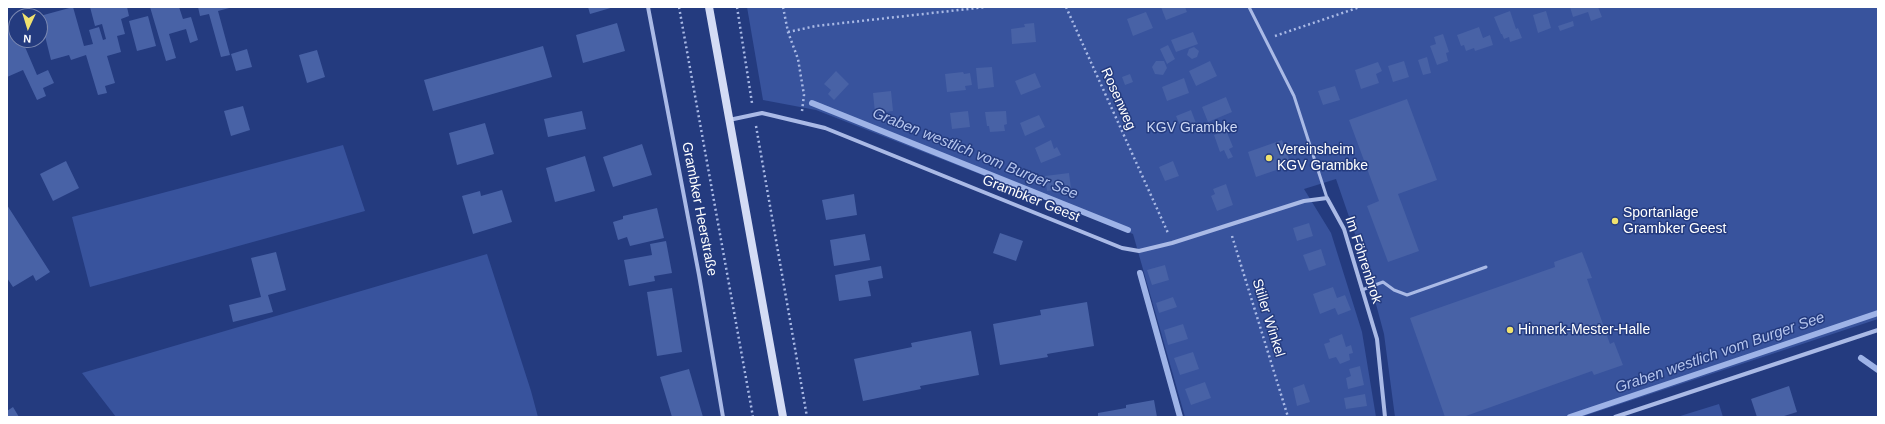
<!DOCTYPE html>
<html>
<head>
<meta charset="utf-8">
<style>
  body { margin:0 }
  #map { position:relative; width:1885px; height:424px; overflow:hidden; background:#243b7f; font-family:Arial,sans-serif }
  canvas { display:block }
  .frame { position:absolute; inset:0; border:8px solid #fff; pointer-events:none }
  .north { position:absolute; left:8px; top:8px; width:40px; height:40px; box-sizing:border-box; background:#243b7f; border:1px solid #7c89b2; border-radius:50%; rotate:184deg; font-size:11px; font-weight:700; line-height:16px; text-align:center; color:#fff }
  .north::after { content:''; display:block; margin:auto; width:14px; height:18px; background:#f0e26e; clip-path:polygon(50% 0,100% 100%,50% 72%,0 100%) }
</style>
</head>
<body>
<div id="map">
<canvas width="1885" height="424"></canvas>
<div class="frame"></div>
<div class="north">N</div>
</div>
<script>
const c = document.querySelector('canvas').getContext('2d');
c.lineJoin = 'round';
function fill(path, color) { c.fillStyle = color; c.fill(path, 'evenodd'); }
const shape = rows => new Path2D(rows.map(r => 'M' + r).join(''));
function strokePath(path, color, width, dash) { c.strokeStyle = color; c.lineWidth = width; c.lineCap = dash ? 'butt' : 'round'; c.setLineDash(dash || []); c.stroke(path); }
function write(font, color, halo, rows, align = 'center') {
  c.font = font + ' Arial,sans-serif'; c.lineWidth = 3; c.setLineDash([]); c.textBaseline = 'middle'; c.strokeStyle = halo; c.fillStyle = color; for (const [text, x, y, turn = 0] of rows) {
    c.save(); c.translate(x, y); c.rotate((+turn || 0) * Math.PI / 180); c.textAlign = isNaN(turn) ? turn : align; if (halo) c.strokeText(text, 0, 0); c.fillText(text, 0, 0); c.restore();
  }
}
fill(shape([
  [747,7,1878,7,1878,319,1581,417,1395,417,1384,334,1365,263,1336,179,1304,189,1331,233,1362,332,1376,417,1185,417,1133,234,816,110,763,100],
  [343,145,365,211,90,287,72,217],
  [487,254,531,391,538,417,116,417,82,373],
  [1719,404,1723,417,1677,417]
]), '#38539d');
strokePath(shape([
  [812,103,1128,230],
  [1140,273,1180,417],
  [1861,358,1878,370],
  [1570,417,1878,313]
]), '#9eb3e7', 6);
fill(shape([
  [73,7,84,46,93,44,89,30,99,27,103,40,106,39,102,24,95,26,90,7,127,7,129,16,121,19,125,34,117,36,121,52,107,56,115,83,105,86,107,93,98,95,86,55,71,60,69,55,51,60,40,16],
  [150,7,179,7,183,19,191,17,198,40,190,43,186,29,169,34,176,58,166,61],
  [198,7,233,7,218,11,230,55,221,57,209,14,200,16],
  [588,7,614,7,590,14],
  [1161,7,1185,7,1187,12,1166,20],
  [1570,7,1598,7,1602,17,1591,21,1588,12,1573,17],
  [1510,11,1516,29,1518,28,1522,38,1510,42,1509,37,1504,39,1502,34,1501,34,1494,17],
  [1546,11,1551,28,1538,33,1533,15],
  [1146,12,1153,28,1133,36,1127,19],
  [148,16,156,46,137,51,129,21],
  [1573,21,1574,26,1560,31,1558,26],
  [617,23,625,51,583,63,576,35],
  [1034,23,1036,42,1012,44,1011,29,1025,27,1024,24],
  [16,26,16,40,29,40,31,44,25,47,37,75,48,70,54,83,43,88,46,96,37,100,23,70,7,77,7,30],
  [1479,27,1483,38,1490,35,1493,45,1475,51,1474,48,1466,51,1464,45,1461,46,1457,35],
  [1193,32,1198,44,1176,52,1171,40],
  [1443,34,1449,52,1446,53,1448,61,1437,65,1430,46,1436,44,1434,37],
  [1168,45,1175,59,1167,64,1160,49],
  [543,46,552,77,433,111,424,80],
  [1194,47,1199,51,1197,57,1192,59,1187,55,1189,49],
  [247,49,252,67,236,71,231,54],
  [317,50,325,77,307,83,299,55],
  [1427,57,1431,73,1423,75,1418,60],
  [1156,61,1164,61,1167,68,1163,75,1155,74,1152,67],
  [1210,61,1217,76,1196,86,1189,71],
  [1404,61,1409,77,1393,82,1388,66],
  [1378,62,1382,71,1376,74,1379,83,1361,89,1355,70],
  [992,67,994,87,978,89,976,68],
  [836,71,849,84,834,100,828,94,831,90,824,84],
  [963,72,964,74,970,73,972,85,965,86,966,90,947,92,945,74],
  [1035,73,1041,87,1021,95,1015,81],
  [1130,74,1133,82,1125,85,1122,77],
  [1184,78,1189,93,1167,101,1162,87],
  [1335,86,1340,100,1323,105,1318,91],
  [891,91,893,111,875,113,873,93],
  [1226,97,1232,112,1208,122,1202,107],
  [1407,99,1437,180,1398,194,1419,251,1388,262,1367,206,1379,201,1349,120],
  [243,106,250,130,231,136,224,111],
  [1191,110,1197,126,1183,132,1176,116],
  [582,111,586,129,548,137,544,119],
  [968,111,970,127,952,129,950,113],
  [1006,111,1007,124,1004,125,1005,131,990,132,989,126,987,126,985,112],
  [1039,115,1045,127,1025,136,1020,123],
  [485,123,494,154,457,165,449,133],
  [1226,130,1233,147,1229,149,1233,157,1228,159,1224,150,1220,152,1214,135],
  [1051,140,1054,149,1057,147,1061,155,1041,163,1035,148],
  [1282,140,1291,165,1256,177,1248,152],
  [642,144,652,175,613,187,603,157],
  [585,156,595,191,555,202,546,168],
  [66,161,79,188,53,201,40,174],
  [1173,161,1179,176,1165,181,1159,167],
  [1069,173,1071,188,1047,191,1045,176],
  [1226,184,1233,205,1217,211,1211,196,1215,194,1213,189],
  [502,190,512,222,473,234,462,196,480,191,481,196],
  [854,194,857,215,826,220,822,200],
  [7,205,50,272,36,281,33,275,13,287,7,278],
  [657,208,664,238,630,246,627,237,618,240,613,222,623,219,623,216],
  [1309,223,1313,236,1297,241,1293,228],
  [1000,233,1023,241,1016,261,993,253],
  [865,234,870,260,834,266,830,240],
  [666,241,672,273,654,276,655,281,629,286,624,260,652,255,650,244],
  [1321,249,1326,265,1309,271,1303,255],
  [276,252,286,290,268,295,273,312,233,322,229,305,261,297,251,258],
  [1582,252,1592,278,1587,279,1610,344,1614,342,1623,365,1594,375,1592,371,1463,417,1445,417,1410,318,1555,267,1554,262],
  [1165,265,1169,280,1152,285,1147,270],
  [881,266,883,278,868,281,871,296,839,301,835,275],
  [1333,287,1337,298,1345,295,1351,310,1338,315,1335,308,1320,314,1313,294],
  [672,288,682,352,657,356,647,292],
  [1173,297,1177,307,1159,313,1156,303],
  [1087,302,1094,346,1047,354,1048,357,1000,365,993,324,1041,315,1040,310],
  [1183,324,1188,339,1168,345,1164,330],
  [971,331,979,375,920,386,921,389,863,401,854,359,912,347,911,343],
  [1342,334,1346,347,1351,345,1353,353,1349,354,1350,360,1340,364,1336,357,1329,359,1324,344,1330,342,1329,339],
  [1193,352,1199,369,1180,375,1174,358],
  [1360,366,1364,385,1348,389,1346,378,1351,376,1349,369],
  [689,369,703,417,672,417,660,377],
  [1205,382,1211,398,1191,405,1185,389],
  [1304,384,1310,402,1297,406,1293,388],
  [1789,386,1797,412,1781,417,1757,417,1751,399],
  [1365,394,1367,406,1346,409,1344,398],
  [1154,400,1157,417,1098,417,1098,413,1126,408,1126,405],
  [13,407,19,417,7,417,7,411]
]), '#4862a6');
strokePath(shape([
  [679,7,753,417],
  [737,7,752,103],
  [783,7,788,32,798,59,804,95,802,111],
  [1066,7,1168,233],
  [788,32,816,26,986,7],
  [1275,36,1360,7],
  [756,126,807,417],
  [1232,236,1288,417]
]), '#aabae6', 2.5, [2, 3]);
strokePath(shape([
  [1249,7,1294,96,1327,198],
  [1362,290,1383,282,1394,290,1407,295,1486,267]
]), '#aabae6', 3);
strokePath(shape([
  [648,7,699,275,723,417],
  [729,120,762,113,825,128,1122,248,1139,251,1172,243,1304,201,1327,198,1344,229,1377,339,1385,417],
  [1615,417,1878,330]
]), '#aabae6', 4);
strokePath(shape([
  [709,7,783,417]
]), '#d4dcf5', 8);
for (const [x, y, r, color] of [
  [1269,158,4,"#f0e26e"],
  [1615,221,4,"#f0e26e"],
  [1510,330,4,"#f0e26e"]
]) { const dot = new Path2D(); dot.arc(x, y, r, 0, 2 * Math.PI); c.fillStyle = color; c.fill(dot); strokePath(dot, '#243b7f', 1.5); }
write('14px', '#fff', '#243b7f', [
  ["Rosenweg",1118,99,66],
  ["Grambker Geest",1031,199,22],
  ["Grambker Heerstraße",699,209,79],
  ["Im Föhrenbrok",1363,260,72],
  ["Stiller Winkel",1268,318,73]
]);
write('14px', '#cdd8f5', '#243b7f', [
  ["KGV Grambke",1192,128]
]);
write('14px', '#fff', '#243b7f', [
  ["Vereinsheim",1277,150],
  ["KGV Grambke",1277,166],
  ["Sportanlage",1623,213],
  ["Grambker Geest",1623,229],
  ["Hinnerk-Mester-Halle",1518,330]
], 'left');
write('italic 15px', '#b5c5ee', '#243b7f', [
  ["Graben westlich vom Burger See",975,154,22],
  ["Graben westlich vom Burger See",1720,353,-19]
]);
</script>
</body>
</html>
